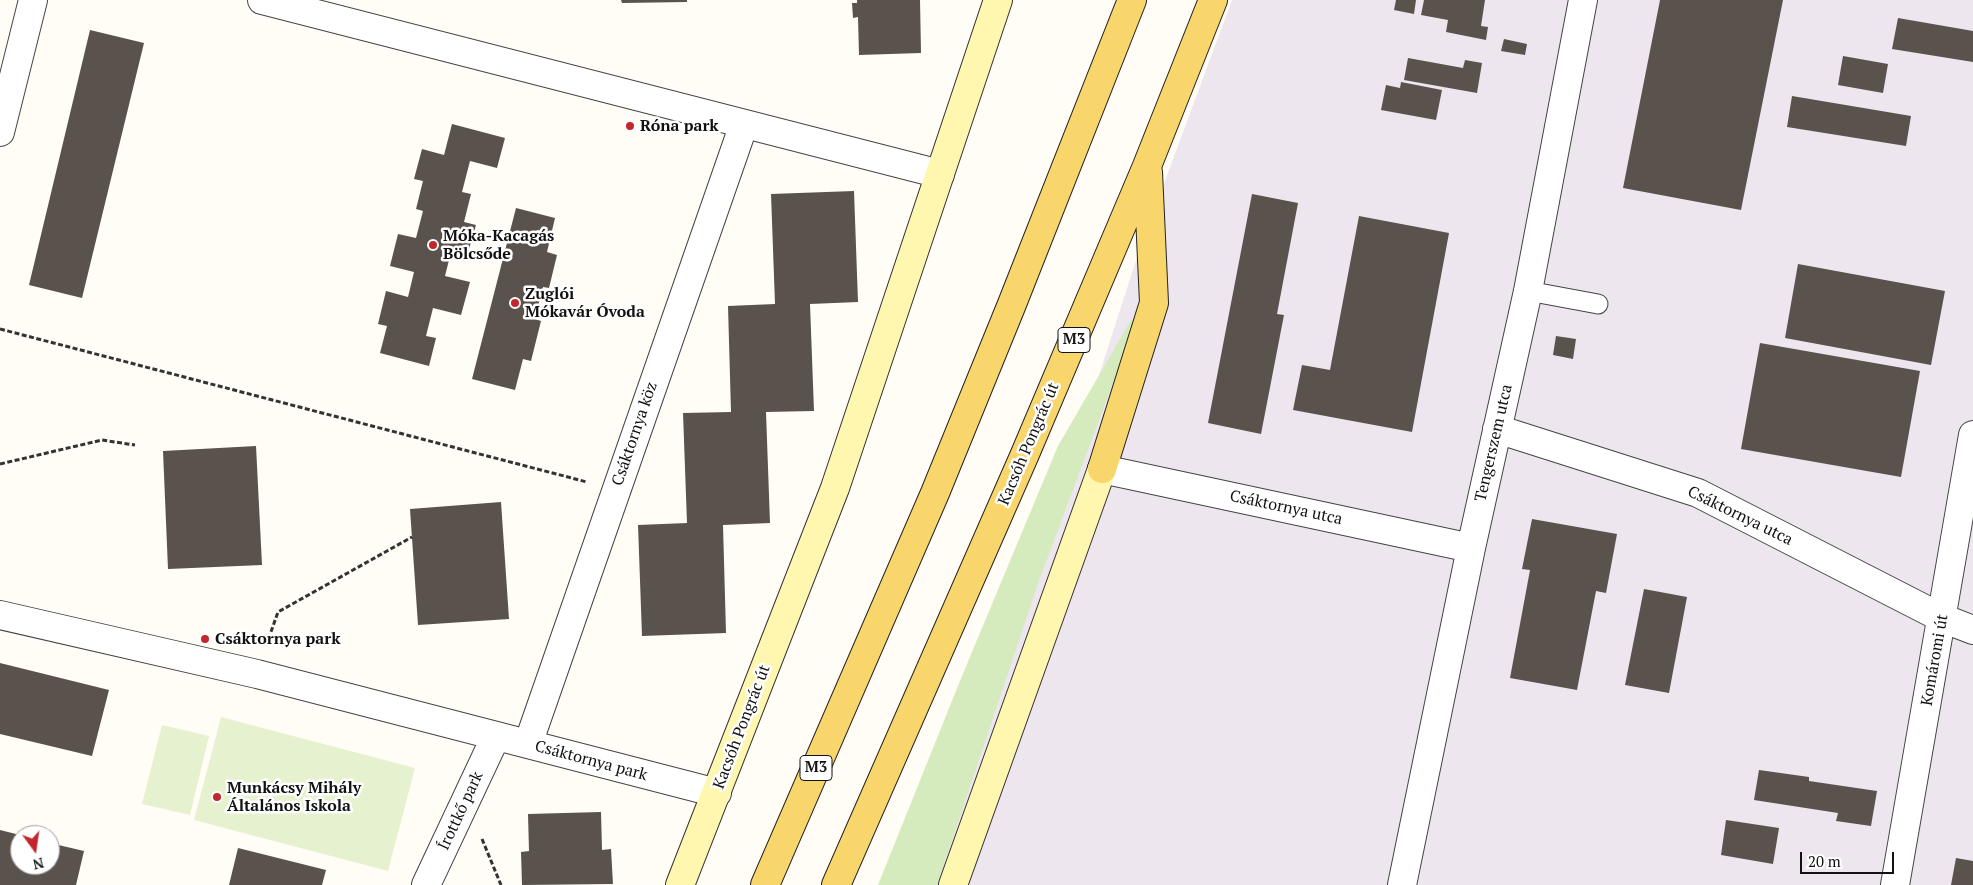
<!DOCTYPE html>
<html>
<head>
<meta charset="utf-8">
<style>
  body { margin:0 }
  #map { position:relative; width:1973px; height:885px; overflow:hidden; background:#fffdf5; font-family:"PT Serif",serif }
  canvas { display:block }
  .north { position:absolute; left:10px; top:825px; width:50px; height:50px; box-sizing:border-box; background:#fff; border:1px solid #a0a0a0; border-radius:50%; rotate:166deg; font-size:14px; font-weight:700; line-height:20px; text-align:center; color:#111 }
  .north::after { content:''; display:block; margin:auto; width:18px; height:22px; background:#c4262e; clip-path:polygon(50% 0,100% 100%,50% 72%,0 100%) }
  .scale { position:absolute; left:1800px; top:852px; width:94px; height:22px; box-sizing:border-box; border:2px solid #111; border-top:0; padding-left:6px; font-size:15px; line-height:18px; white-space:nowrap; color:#111; -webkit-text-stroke:4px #fff; paint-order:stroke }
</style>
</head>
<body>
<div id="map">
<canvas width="1973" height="885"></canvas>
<div class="north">N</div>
<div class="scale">20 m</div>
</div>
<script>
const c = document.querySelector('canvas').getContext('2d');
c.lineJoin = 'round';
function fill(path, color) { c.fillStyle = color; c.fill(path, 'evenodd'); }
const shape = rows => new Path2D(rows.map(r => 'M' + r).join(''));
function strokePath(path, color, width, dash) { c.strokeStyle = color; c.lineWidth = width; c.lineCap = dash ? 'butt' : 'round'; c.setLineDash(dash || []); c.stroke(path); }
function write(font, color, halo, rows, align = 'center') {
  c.font = font + ' "PT Serif",serif'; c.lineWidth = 5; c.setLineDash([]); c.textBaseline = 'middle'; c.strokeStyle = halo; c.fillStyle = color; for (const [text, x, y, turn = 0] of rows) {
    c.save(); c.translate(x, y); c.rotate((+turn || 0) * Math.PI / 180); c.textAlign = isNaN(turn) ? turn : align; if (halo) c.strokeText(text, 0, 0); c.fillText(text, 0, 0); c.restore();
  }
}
fill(shape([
  [1232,0,1973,0,1973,885,935,885,1139,251]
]), '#eee6ef');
fill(shape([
  [1131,320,1136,321,1039,581,937,885,878,885,962,676,1058,446]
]), '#d5ebbd');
fill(shape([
  [221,717,415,768,388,871,194,820],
  [162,725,209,736,190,815,142,804]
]), '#e6f2cf');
fill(shape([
  [621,0,687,0,687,2,622,3],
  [857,0,920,0,921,53,859,55,858,17,853,18,852,3,857,3],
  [1396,0,1416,0,1414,14,1394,10],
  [1424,0,1485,0,1481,26,1488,27,1486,40,1446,32,1448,20,1421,15],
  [1660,0,1783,0,1741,210,1623,188],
  [1898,18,1973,31,1973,62,1892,49],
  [90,30,144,43,82,298,29,285],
  [1504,39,1527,44,1525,55,1501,51],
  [1843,56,1888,64,1883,93,1838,85],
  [1408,58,1463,68,1465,60,1482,63,1477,93,1404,80],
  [1401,82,1442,90,1436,120,1381,110,1386,85,1400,88],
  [1792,96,1911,116,1906,146,1787,127],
  [452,124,505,138,497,168,470,161,462,192,471,194,464,222,476,225,467,256,451,252,445,276,470,282,461,315,433,308,426,336,436,338,429,366,380,353,387,326,378,324,386,291,408,297,414,272,390,266,398,234,416,238,423,211,416,209,423,181,414,179,422,149,444,155],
  [854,191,858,302,810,304,814,411,766,412,770,523,723,525,726,633,642,636,638,525,687,523,683,413,731,412,728,306,775,304,771,194],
  [1252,194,1298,203,1277,314,1284,315,1261,434,1208,423],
  [516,208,555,218,547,252,557,255,549,288,543,287,535,319,541,321,531,361,523,359,515,390,472,379],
  [1359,216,1449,233,1412,432,1293,410,1302,365,1330,370],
  [1798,264,1945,291,1931,365,1785,338],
  [1556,336,1576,339,1573,359,1553,355],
  [1760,343,1920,371,1901,477,1741,449],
  [256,446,262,565,168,569,163,451],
  [501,502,509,619,418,625,410,509],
  [1532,519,1617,534,1606,593,1596,591,1577,690,1510,678,1530,570,1522,569],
  [1644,589,1687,597,1669,693,1625,685],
  [0,663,109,690,92,756,0,734],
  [1759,770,1809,777,1809,781,1877,791,1871,826,1836,821,1838,813,1754,800],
  [601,812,602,850,611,849,613,884,522,885,521,852,529,851,528,814],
  [1726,820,1779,828,1773,864,1721,855],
  [0,830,20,835,20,865,50,865,50,843,84,851,76,885,0,885],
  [238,848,326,870,322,885,229,885],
  [1956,858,1973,861,1973,885,1951,885]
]), '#5a524d');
const lane = shape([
  [1528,291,1598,304]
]);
const street = shape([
  [262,0,940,174],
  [0,132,33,0],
  [1497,429,1698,493,1942,618,1973,630],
  [1102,469,1471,548],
  [0,615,257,674,717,793],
  [528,744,744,124],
  [426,885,496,736],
  [1402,885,1471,548,1528,291,1583,0],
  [1895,885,1973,435]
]);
const secondary = shape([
  [680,885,835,488,998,0],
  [953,885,1102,469]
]);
const primary = shape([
  [1102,469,1154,303,1148,172],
  [765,885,935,493,1012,304,1132,0],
  [836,885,1025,454,1147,166,1213,0]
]);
strokePath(lane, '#444', 21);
strokePath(street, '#444', 30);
strokePath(secondary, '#333', 30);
strokePath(primary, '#222', 30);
strokePath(shape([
  [0,329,587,482],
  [0,464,102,440,135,445],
  [266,646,278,612,412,537],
  [482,839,501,885]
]), '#333', 3, [5, 2.5]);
strokePath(lane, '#fff', 19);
strokePath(street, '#fff', 28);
strokePath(secondary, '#fff6b0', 28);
strokePath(primary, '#f9d66b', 28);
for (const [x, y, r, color] of [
  [630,126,5,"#c4262e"],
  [433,245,5,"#c4262e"],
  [515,303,5,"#c4262e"],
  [205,639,5,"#c4262e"],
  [217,797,5,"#c4262e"]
]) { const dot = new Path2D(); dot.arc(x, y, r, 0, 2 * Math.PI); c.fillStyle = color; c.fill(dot); strokePath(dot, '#fff', 2); }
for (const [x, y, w] of [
  [1074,340,32],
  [816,768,32]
]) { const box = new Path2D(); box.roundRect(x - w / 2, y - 12.5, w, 25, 4); c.fillStyle = '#fff'; c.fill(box); strokePath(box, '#111', 1); }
write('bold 15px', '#111', null, [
  ["M3",1074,340],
  ["M3",816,768]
]);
write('bold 16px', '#111', '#fff', [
  ["Róna park",640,126],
  ["Móka-Kacagás",443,236],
  ["Bölcsőde",443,254],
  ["Zuglói",525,294],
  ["Mókavár Óvoda",525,312],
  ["Csáktornya park",215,639],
  ["Munkácsy Mihály",227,788],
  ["Általános Iskola",227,806]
], 'left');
write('16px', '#111', '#fff', [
  ["Csáktornya köz",635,434,-71],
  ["Tengerszem utca",1494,443,-77],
  ["Kacsóh Pongrác út",1029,444,-67],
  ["Csáktornya utca",1286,508,12],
  ["Csáktornya utca",1740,516,26],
  ["Komáromi út",1935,660,-80],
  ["Kacsóh Pongrác út",742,727,-69],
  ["Csáktornya park",591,761,15],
  ["Írottkő park",461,811,-65]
]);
</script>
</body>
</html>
